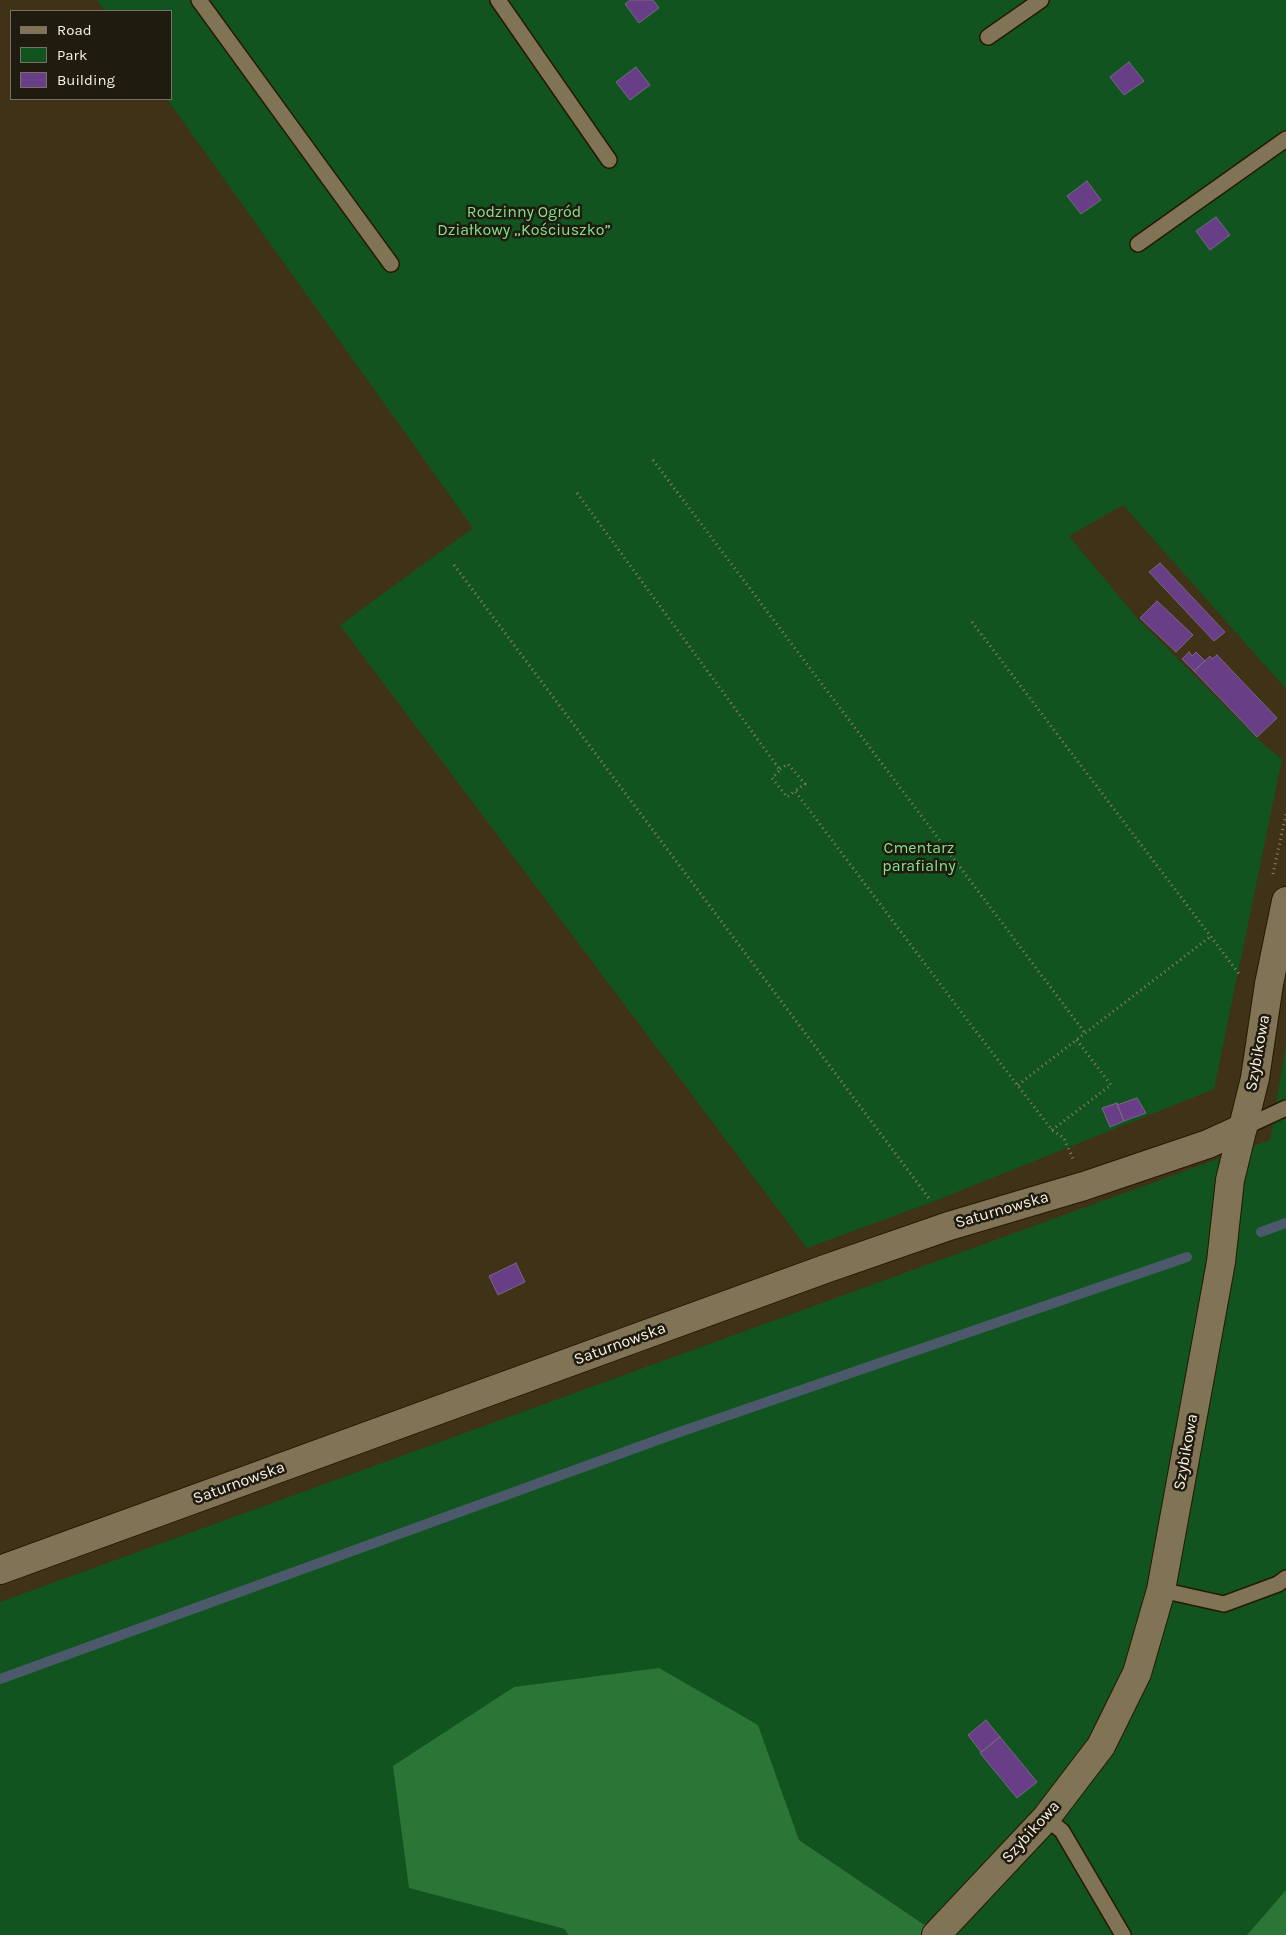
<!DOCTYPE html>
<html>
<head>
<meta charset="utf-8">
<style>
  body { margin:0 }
  #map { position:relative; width:1286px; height:1935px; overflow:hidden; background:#3f3216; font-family:Karla,sans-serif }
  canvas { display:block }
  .legend { position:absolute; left:10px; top:10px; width:162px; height:90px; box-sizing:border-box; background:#201b0f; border:1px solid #777163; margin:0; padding:6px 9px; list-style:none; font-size:15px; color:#f9f1e1 }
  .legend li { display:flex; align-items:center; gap:10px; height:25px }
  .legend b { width:25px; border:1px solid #777163 }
</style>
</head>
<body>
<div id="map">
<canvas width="1286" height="1935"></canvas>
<ul class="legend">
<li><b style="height:6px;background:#817355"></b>Road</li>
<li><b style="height:14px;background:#11541f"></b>Park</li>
<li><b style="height:14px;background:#683e86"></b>Building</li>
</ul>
</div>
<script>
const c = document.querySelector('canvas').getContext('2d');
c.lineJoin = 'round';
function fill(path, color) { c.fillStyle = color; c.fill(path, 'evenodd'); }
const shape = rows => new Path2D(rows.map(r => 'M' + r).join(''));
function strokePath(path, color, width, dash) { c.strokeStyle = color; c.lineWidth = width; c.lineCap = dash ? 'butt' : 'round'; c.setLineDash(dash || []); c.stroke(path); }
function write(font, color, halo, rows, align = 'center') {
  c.font = font + ' Karla,sans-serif'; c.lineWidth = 5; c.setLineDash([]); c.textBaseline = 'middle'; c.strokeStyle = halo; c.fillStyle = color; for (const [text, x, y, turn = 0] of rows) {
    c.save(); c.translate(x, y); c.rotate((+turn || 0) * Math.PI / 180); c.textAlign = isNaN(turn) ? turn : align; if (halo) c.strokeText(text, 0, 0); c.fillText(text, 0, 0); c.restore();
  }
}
fill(shape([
  [97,0,1286,0,1286,689,1123,505,1069,536,1137,618,1265,746,1282,759,1214,1089,932,1202,807,1248,340,625,473,528,167,99,171,99,171,11,105,11],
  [1286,1044,1286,1890,1247,1935,958,1935,923,1924,799,1840,758,1725,565,1929,568,1935,0,1935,0,1602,1270,1140]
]), '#11541f');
fill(shape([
  [659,1668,758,1725,799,1840,923,1924,958,1935,568,1935,565,1929,409,1888,393,1766,514,1687],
  [1286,1890,1286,1935,1247,1935]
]), '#2b7536');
strokePath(shape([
  [1261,1232,1286,1223],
  [0,1679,674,1434,1187,1257]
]), '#4b596b', 10);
const building = shape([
  [630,0,653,0,659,8,639,23,625,4,630,0],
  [1129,62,1144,81,1124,95,1110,77,1129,62],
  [636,67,650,85,630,100,616,82,636,67],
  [1087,181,1101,200,1081,214,1067,196,1087,181],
  [1216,217,1230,235,1210,250,1196,231,1216,217],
  [1160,563,1225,632,1214,641,1149,572,1160,563],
  [1157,601,1193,635,1176,652,1140,618,1157,601],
  [1189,652,1192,656,1196,652,1205,661,1194,671,1182,659,1189,652],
  [1217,655,1277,718,1257,737,1194,671,1210,656,1212,659,1217,655],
  [1137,1098,1146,1113,1124,1121,1117,1105,1137,1098],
  [1117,1103,1124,1121,1110,1127,1102,1108,1117,1103],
  [516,1263,525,1282,498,1295,489,1276,516,1263],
  [986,1720,1000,1737,981,1752,968,1735,986,1720],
  [1000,1737,1037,1782,1017,1798,980,1753,1000,1737]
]);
fill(building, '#683e86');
strokePath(building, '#776884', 1);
const lane = shape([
  [199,0,391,264],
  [498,0,609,160],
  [988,37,1041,0],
  [1138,244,1286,139],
  [1243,1128,1286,1108],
  [1161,1590,1224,1604,1278,1584,1286,1578],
  [1046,1818,1062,1831,1123,1935]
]);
const street = shape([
  [0,1570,825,1269,949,1226,1084,1186,1208,1144,1243,1128],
  [936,1935,1046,1818,1101,1746,1137,1673,1161,1590,1221,1262,1230,1180,1255,1078,1269,984,1286,901]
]);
strokePath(lane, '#251a00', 18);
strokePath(street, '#251a00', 30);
strokePath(shape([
  [653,460,1085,1033],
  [577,493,780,770,772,778,787,797,795,791,971,1025,1052,1130,1064,1138,1073,1159],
  [454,565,931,1201],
  [972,622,1240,975],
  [780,769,788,764,805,784,795,791],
  [1273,874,1286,814],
  [1018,1085,1211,936],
  [1052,1130,1111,1085,1076,1039]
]), '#8c816a', 3, [1, 4]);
strokePath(lane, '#817355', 15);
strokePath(street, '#817355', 28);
write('16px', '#82e28c', '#201b0f', [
  ["Rodzinny Ogród",524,212],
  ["Działkowy „Kościuszko”",524,230],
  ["Cmentarz",919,848],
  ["parafialny",919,866]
]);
write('16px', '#f9f1e1', '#201b0f', [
  ["Szybikowa",1258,1053,-80],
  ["Saturnowska",1002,1210,-16],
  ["Saturnowska",620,1344,-20],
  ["Szybikowa",1186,1452,-80],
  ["Saturnowska",239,1483,-20],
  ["Szybikowa",1031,1832,-48]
]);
</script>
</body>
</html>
